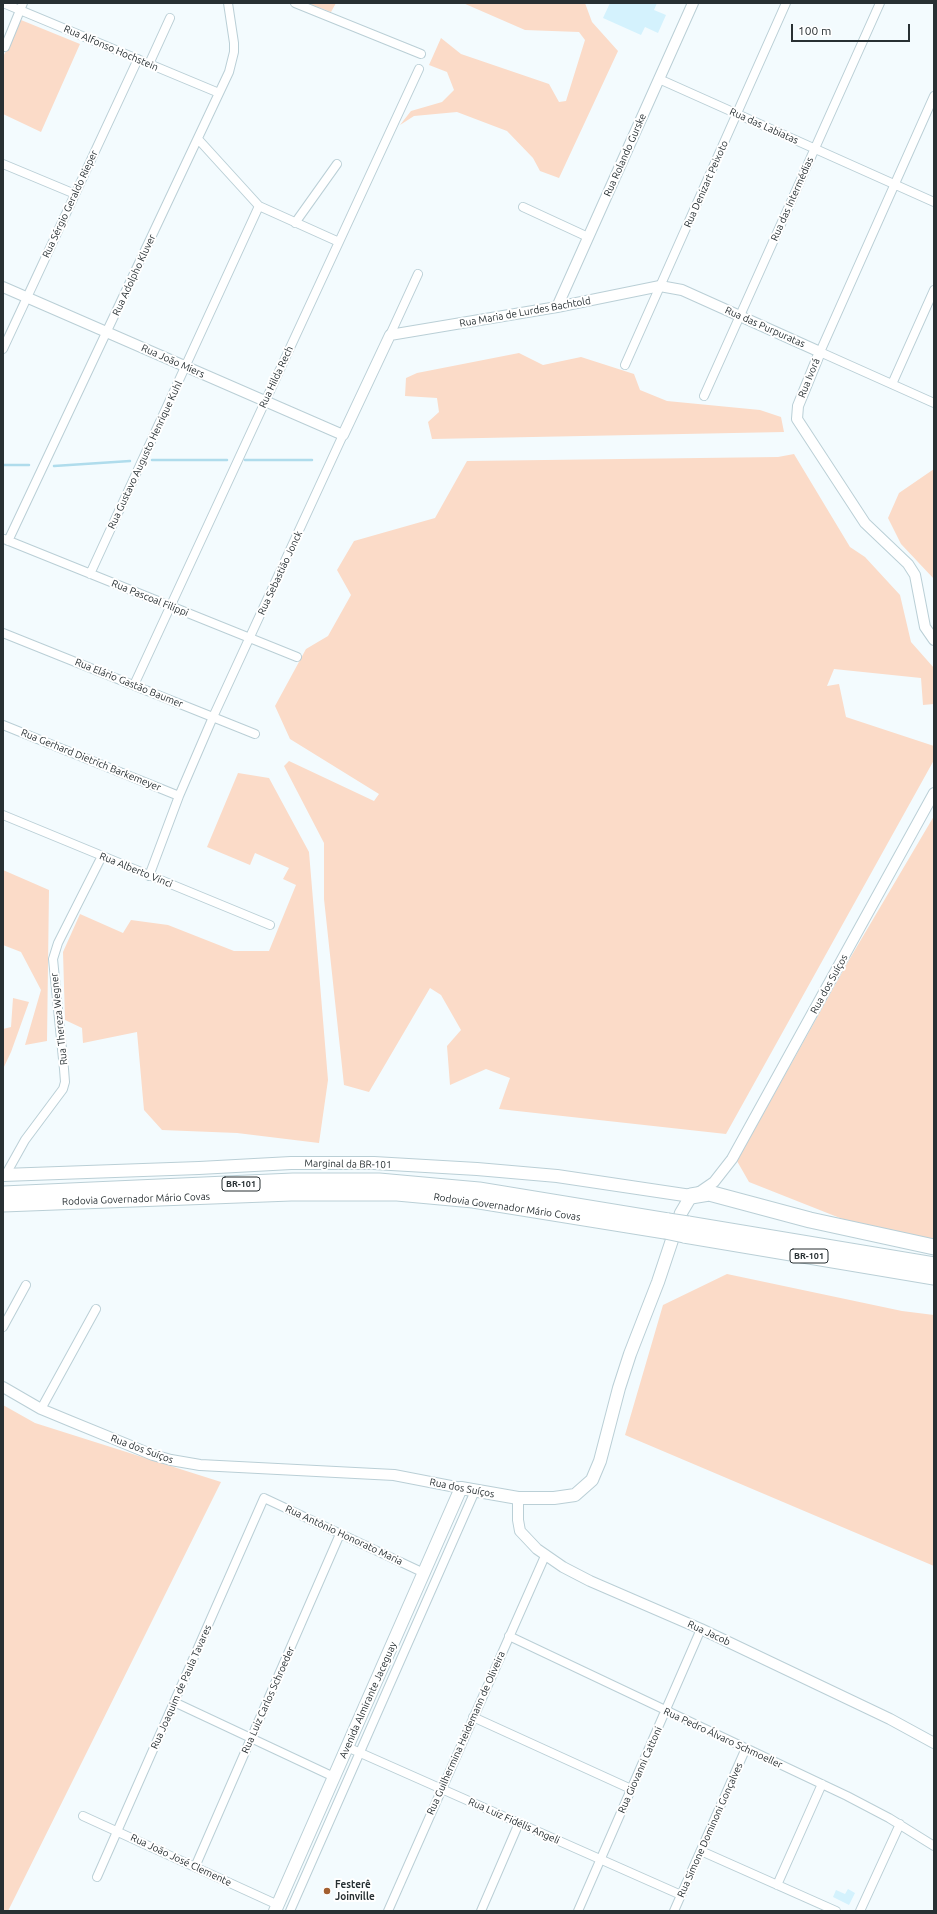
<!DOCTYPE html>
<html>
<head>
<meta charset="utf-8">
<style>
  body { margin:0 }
  #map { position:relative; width:937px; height:1914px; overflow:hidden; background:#f3fbfe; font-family:Ubuntu,sans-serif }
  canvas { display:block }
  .frame { position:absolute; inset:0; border:4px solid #283033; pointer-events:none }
  .scale { position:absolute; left:791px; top:24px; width:119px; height:18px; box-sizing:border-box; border:2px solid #283033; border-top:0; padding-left:5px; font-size:12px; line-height:14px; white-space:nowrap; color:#283033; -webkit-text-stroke:3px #fff; paint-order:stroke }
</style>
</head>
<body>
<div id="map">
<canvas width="937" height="1914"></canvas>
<div class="frame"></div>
<div class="scale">100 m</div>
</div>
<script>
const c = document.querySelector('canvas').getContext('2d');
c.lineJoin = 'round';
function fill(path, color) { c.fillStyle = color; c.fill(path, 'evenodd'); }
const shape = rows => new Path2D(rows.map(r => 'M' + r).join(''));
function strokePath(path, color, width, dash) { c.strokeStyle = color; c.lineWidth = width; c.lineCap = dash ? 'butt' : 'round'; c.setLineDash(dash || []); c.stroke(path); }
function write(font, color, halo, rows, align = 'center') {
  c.font = font + ' Ubuntu,sans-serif'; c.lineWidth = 4; c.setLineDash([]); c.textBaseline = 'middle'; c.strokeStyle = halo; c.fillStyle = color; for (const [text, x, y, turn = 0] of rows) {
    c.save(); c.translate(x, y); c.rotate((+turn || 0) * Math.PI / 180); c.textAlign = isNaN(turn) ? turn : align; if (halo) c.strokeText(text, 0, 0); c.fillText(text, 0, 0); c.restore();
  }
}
fill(shape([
  [610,3,657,3,654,10,666,15,658,33,645,27,641,35,603,18],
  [848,1889,855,1893,849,1905,833,1897,836,1890,845,1894]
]), '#d4f2fd');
fill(shape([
  [307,3,336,3,331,12],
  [463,3,585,3,592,22,618,51,559,178,540,171,533,158,507,131,457,112,414,116,400,125,411,111,442,102,454,90,447,72,429,65,441,38,461,54,549,84,559,102,566,101,585,40,579,32,525,30],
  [21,20,80,44,41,132,3,114,3,57],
  [519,353,543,365,581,357,634,374,640,390,667,401,760,410,781,417,784,432,432,439,428,422,439,412,437,398,405,396,406,378,417,373],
  [794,454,850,547,865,557,900,595,911,642,934,668,934,704,923,705,921,678,834,669,827,686,839,684,846,717,934,746,934,760,726,1134,499,1109,510,1078,486,1069,450,1085,447,1046,461,1030,441,995,430,988,369,1092,344,1085,324,899,324,843,284,766,289,761,374,801,379,794,290,739,275,706,306,649,328,636,351,595,337,570,354,541,435,518,467,461,778,457],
  [934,469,934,579,901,544,888,518,899,493],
  [238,773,269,778,309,852,328,1080,319,1143,237,1133,162,1130,144,1110,137,1032,83,1043,82,1028,65,1020,63,952,80,914,123,933,131,920,168,925,234,951,269,951,296,885,283,879,289,868,255,853,250,865,207,847],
  [934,816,934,1239,845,1220,749,1182,737,1161,849,960],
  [3,870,49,890,47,1041,25,1045,41,990,21,952,3,945],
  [13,998,29,1002,11,1052,3,1069,3,1029,11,1027],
  [727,1274,902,1311,934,1315,934,1566,625,1435,663,1305],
  [3,1405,35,1423,221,1482,8,1911,3,1911]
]), '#fbdbc8');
strokePath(shape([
  [152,460,227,460],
  [245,460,312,460],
  [3,465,29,465],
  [54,466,130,461]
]), '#afdcec', 2.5);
const minor = shape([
  [3,3,219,93],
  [295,3,421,54],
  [5,47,23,3],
  [149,64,170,18],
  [659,79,934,202],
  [934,96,820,352,934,403],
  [198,139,259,206,339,242],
  [3,164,75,194],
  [523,207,588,237],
  [295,223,337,164],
  [390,335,418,274],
  [3,349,138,59],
  [625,365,786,3],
  [892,384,934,290],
  [704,396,880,3],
  [4,539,297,657],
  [8,541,229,72,234,52,234,43,228,3],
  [90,574,259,206],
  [3,633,255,734],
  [134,685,419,69],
  [3,725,179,796],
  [3,815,270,925],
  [149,876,179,796,213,717,343,435],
  [6,1174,25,1140,63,1089,65,1082,64,1069,53,959,58,943,102,856],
  [3,1327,26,1285],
  [41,1409,96,1309],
  [509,1636,847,1796,889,1818,934,1846],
  [174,1702,334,1777],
  [473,1717,631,1789],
  [347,1747,681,1895],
  [83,1816,278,1905],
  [701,1851,836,1911],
  [195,1867,340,1534],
  [97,1877,264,1498,424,1573],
  [777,1885,822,1784],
  [290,1911,475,1491],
  [388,1911,545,1556],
  [481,1911,519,1823],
  [578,1911,701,1629],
  [674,1911,746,1748],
  [860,1911,900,1824]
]);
const tertiary = shape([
  [3,287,343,435,390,335,557,307,660,286,682,290,820,352,798,406,797,419,865,523,908,564,915,575,925,627,934,640],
  [557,307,693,3],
  [698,1193,714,1182,732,1159,934,793],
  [3,1387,41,1409,70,1421,153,1455,171,1460,200,1465,394,1475,461,1488],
  [518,1498,518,1520,520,1531,537,1549,563,1567,590,1581,701,1629,890,1719,934,1743]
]);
const secondary = shape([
  [3,1175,199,1168,291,1163,374,1163,477,1169,557,1176,691,1196,681,1213,658,1282,630,1354,619,1388,600,1461,592,1480,575,1495,554,1498,518,1498,461,1488,275,1911]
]);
const motorway = shape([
  [3,1194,293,1181,379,1181,479,1190,668,1221],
  [691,1196,709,1193,810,1220,934,1247],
  [3,1204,291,1193,397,1193,473,1200,665,1231],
  [688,1224,934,1265],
  [684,1235,934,1277]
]);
strokePath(minor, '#bacfd6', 10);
strokePath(tertiary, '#bacfd6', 12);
strokePath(secondary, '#bacfd6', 14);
strokePath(motorway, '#bacfd6', 17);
strokePath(minor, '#fff', 8);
strokePath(tertiary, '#fff', 10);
strokePath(secondary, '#fff', 12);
strokePath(motorway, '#fff', 15);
const motorwayBridge = shape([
  [668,1221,688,1224],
  [665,1231,684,1235]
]);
strokePath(motorwayBridge, '#bacfd6', 17, []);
strokePath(motorwayBridge, '#fff', 15);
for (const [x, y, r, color] of [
  [327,1891,4,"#a35f30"]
]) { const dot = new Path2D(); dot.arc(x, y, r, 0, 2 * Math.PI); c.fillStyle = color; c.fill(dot); strokePath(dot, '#fff', 1.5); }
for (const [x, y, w] of [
  [241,1184,38],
  [809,1256,38]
]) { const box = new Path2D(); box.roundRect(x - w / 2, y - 7, w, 14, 3); c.fillStyle = '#fff'; c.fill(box); strokePath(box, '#283033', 1); }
write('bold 9px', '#283033', null, [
  ["BR-101",241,1184],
  ["BR-101",809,1256]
]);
write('10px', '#283033', '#fff', [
  ["Rua Alfonso Hochstein",111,48,23],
  ["Rua das Labiatas",764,126,24],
  ["Rua Rolando Gurske",625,155,-66],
  ["Rua Denizart Peixoto",706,184,-66],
  ["Rua das Intermédias",792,199,-66],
  ["Rua Sérgio Geraldo Rieper",70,204,-65],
  ["Rua Adolpho Kluver",134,275,-65],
  ["Rua Maria de Lurdes Bachtold",525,312,-10],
  ["Rua das Purpuratas",765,327,24],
  ["Rua João Miers",173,361,24],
  ["Rua Hilda Rech",276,377,-65],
  ["Rua Ivorá",809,378,-68],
  ["Rua Gustavo Augusto Henrique Kuhl",145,455,-65],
  ["Rua Sebastião Jonck",280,573,-65],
  ["Rua Pascoal Filippi",150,598,22],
  ["Rua Elário Gastão Baumer",129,683,22],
  ["Rua Gerhard Dietrich Barkemeyer",91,760,22],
  ["Rua Alberto Vinci",136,870,22],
  ["Rua dos Suíços",829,984,-61],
  ["Rua Thereza Wegner",59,1019,-96],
  ["Marginal da BR-101",348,1164,1],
  ["Rodovia Governador Mário Covas",136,1199,-2],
  ["Rodovia Governador Mário Covas",507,1207,8],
  ["Rua dos Suíços",142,1449,20],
  ["Rua dos Suíços",462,1488,11],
  ["Rua Antônio Honorato Maria",344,1535,25],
  ["Rua Jacob",709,1633,25],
  ["Rua Joaquim de Paula Tavares",181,1687,-66],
  ["Rua Luiz Carlos Schroeder",268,1700,-66],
  ["Avenida Almirante Jaceguay",368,1700,-66],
  ["Rua Guilhermina Heidemann de Oliveira",466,1733,-66],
  ["Rua Pedro Álvaro Schmoeller",723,1738,25],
  ["Rua Giovanni Cattoni",640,1770,-66],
  ["Rua Luiz Fidélis Angeli",514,1821,24],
  ["Rua Simone Dominoni Gonçalves",710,1830,-66],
  ["Rua João José Clemente",181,1860,25]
]);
write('bold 10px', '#283033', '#fff', [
  ["Festerê",335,1885],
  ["Joinville",335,1897]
], 'left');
</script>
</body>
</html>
